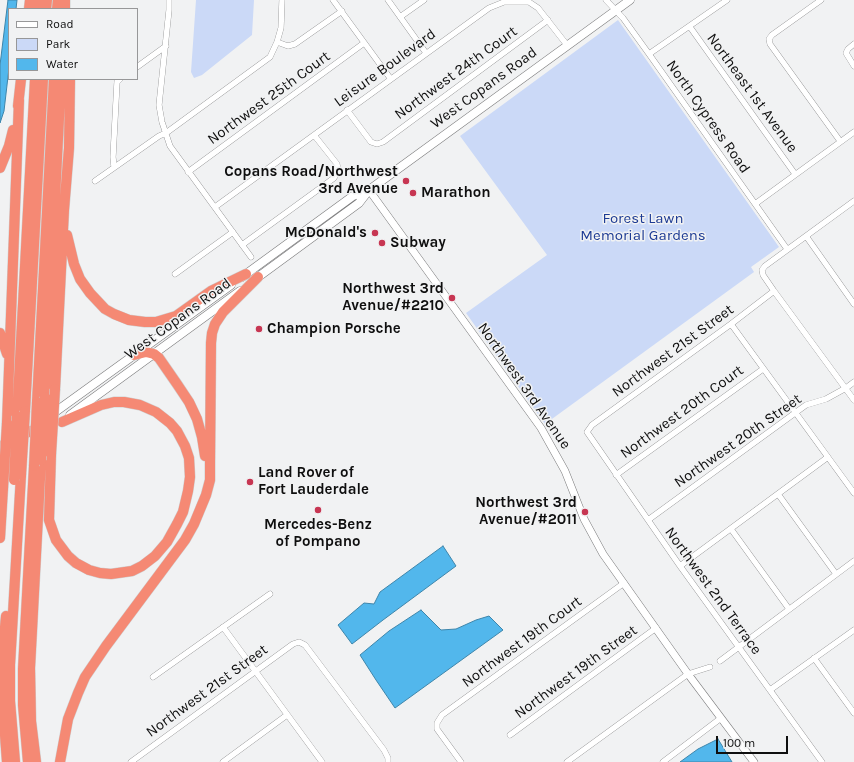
<!DOCTYPE html>
<html>
<head>
<meta charset="utf-8">
<style>
  body { margin:0 }
  #map { position:relative; width:854px; height:762px; overflow:hidden; background:#f1f2f3; font-family:Karla,sans-serif }
  canvas { display:block }
  .legend { position:absolute; left:8px; top:8px; width:130px; height:72px; box-sizing:border-box; background:#f1f2f3; border:1px solid #979798; margin:0; padding:5px 7px; list-style:none; font-size:12px; color:#0f0f0f }
  .legend li { display:flex; align-items:center; gap:8px; height:20px }
  .legend b { width:20px; border:1px solid #979798 }
  .scale { position:absolute; left:716px; top:736px; width:72px; height:18px; box-sizing:border-box; border:2px solid #0f0f0f; border-top:0; padding-left:5px; font-size:12px; line-height:14px; white-space:nowrap; color:#0f0f0f; -webkit-text-stroke:3px #f1f2f3; paint-order:stroke }
</style>
</head>
<body>
<div id="map">
<canvas width="854" height="762"></canvas>
<ul class="legend">
<li><b style="height:5px;background:#fff"></b>Road</li>
<li><b style="height:11px;background:#cbd9f7"></b>Park</li>
<li><b style="height:11px;background:#52b7ec"></b>Water</li>
</ul>
<div class="scale">100 m</div>
</div>
<script>
const c = document.querySelector('canvas').getContext('2d');
c.lineJoin = 'round';
function fill(path, color) { c.fillStyle = color; c.fill(path, 'evenodd'); }
const shape = rows => new Path2D(rows.map(r => 'M' + r).join(''));
function strokePath(path, color, width, dash) { c.strokeStyle = color; c.lineWidth = width; c.lineCap = dash ? 'butt' : 'round'; c.setLineDash(dash || []); c.stroke(path); }
function write(font, color, halo, rows, align = 'center') {
  c.font = font + ' Karla,sans-serif'; c.lineWidth = 3; c.setLineDash([]); c.textBaseline = 'middle'; c.strokeStyle = halo; c.fillStyle = color; for (const [text, x, y, turn = 0] of rows) {
    c.save(); c.translate(x, y); c.rotate((+turn || 0) * Math.PI / 180); c.textAlign = isNaN(turn) ? turn : align; if (halo) c.strokeText(text, 0, 0); c.fillText(text, 0, 0); c.restore();
  }
}
fill(shape([
  [196,0,254,0,252,35,202,75,194,78,191,72],
  [618,20,779,247,751,267,754,272,545,424,466,313,547,255,460,136]
]), '#cbd9f7');
const water = shape([
  [8,0,17,0,16,9,9,9,9,68,4,111,0,123,0,65,8,0],
  [443,546,456,566,383,620,352,644,338,625,364,603,374,604,380,592,443,546],
  [421,610,441,630,456,629,476,620,489,616,503,630,395,708,376,680,360,655,389,631,421,610],
  [718,739,732,762,680,762,698,749,718,739]
]);
fill(water, '#52b7ec');
strokePath(water, '#3e85aa', 1);
const minor = shape([
  [169,0,169,10,159,105,162,122,170,146,251,257],
  [333,0,390,78],
  [388,0,426,53],
  [606,0,623,18,649,54,787,249],
  [821,0,772,35,769,39,770,44,840,141],
  [400,17,424,0],
  [690,27,795,174],
  [277,42,288,46,295,44,342,11],
  [854,44,848,49,846,53,854,66],
  [649,54,727,0],
  [137,67,166,46],
  [347,110,371,142,377,144,383,142,548,20],
  [114,167,113,157,117,82,120,79],
  [188,172,364,43],
  [95,181,159,136,166,133,270,57,277,42,281,28,282,0],
  [854,201,765,266,762,270,763,275,774,291,854,400],
  [755,204,854,132],
  [215,207,489,8,504,2,529,2,538,8,567,45],
  [806,236,854,304],
  [242,245,334,178,338,171,337,164,314,135],
  [175,274,233,232],
  [774,291,731,324,592,425,587,432,680,566,822,762],
  [731,324,854,493],
  [616,475,763,369],
  [778,494,836,574],
  [648,520,806,405,826,399,846,388,854,382],
  [731,529,789,609],
  [680,566,828,457],
  [223,627,322,762],
  [814,658,854,713],
  [720,661,854,561],
  [153,677,270,594],
  [770,690,854,630],
  [510,735,656,628],
  [131,762,293,644,299,642,305,645,384,750,388,758,388,762],
  [223,762,287,715],
  [461,762,437,729,437,723,442,715,624,583],
  [567,762,688,674,710,667],
  [663,762,721,718]
]);
const tertiary = shape([
  [369,190,541,428,565,471,584,519,603,554,688,674,754,762]
]);
const secondary = shape([
  [242,277,353,196,369,190,630,0],
  [254,280,359,203,369,190],
  [51,415,231,285],
  [70,415,240,291]
]);
const motorway = shape([
  [29,9,30,0],
  [39,9,39,0],
  [46,9,47,0],
  [57,9,58,0],
  [65,9,65,0],
  [18,106,21,79],
  [0,168,9,146,13,130],
  [67,235,74,264,80,279,90,293,105,309,114,314,129,320,145,322,156,322,176,316,211,291,246,274],
  [0,333,7,354],
  [134,355,146,352,154,354,159,358,177,384,189,402,197,419,202,437,205,456],
  [55,389,64,210,69,148,70,79],
  [45,397,61,79],
  [37,402,54,79],
  [25,411,43,79],
  [17,416,35,79],
  [7,423,19,100],
  [0,447,30,431],
  [51,454,49,520,56,540,68,556,76,563,89,570,100,573,111,574,132,571,142,566,155,556,167,542,177,524,183,512,188,491,190,477,189,458,185,446,177,431,170,423,156,412,140,405,124,402,114,402,101,405,62,422],
  [0,538,3,488],
  [6,616,2,660,2,696,7,762],
  [15,762,10,701,10,665,21,475],
  [28,762,23,705,23,669,34,466],
  [36,762,31,721,30,668,41,460],
  [60,762,68,719,78,693,85,677,106,646,185,540,194,524,206,495,210,480,210,465,211,343,212,333,215,324,223,312,258,277]
]);
strokePath(minor, '#7a7a7b', 6);
strokePath(tertiary, '#7a7a7b', 8);
strokePath(secondary, '#7a7a7b', 9);
strokePath(motorway, '#cfcfcf', 11);
strokePath(minor, '#fff', 5.5);
strokePath(tertiary, '#fff', 7);
strokePath(secondary, '#fff', 8);
strokePath(motorway, '#f58974', 10);
const motorwayBridge = shape([
  [51,454,55,389],
  [41,460,45,397],
  [34,466,37,402],
  [21,475,25,411],
  [14,480,17,416],
  [3,488,7,423]
]);
strokePath(motorwayBridge, '#cfcfcf', 11, []);
strokePath(motorwayBridge, '#f58974', 10);
for (const [x, y, r, color] of [
  [406,181,4,"#c73652"],
  [413,193,4,"#c73652"],
  [375,233,4,"#c73652"],
  [382,243,4,"#c73652"],
  [452,298,4,"#c73652"],
  [259,329,4,"#c73652"],
  [250,482,4,"#c73652"],
  [318,510,4,"#c73652"],
  [585,512,4,"#c73652"]
]) { const dot = new Path2D(); dot.arc(x, y, r, 0, 2 * Math.PI); c.fillStyle = color; c.fill(dot); strokePath(dot, '#f1f2f3', 1.5); }
write('15px', '#0f0f0f', '#f1f2f3', [
  ["Leisure Boulevard",385,68,-36],
  ["Northwest 24th Court",456,73,-36],
  ["West Copans Road",484,88,-36],
  ["Northeast 1st Avenue",752,93,54],
  ["Northwest 25th Court",269,98,-36],
  ["North Cypress Road",708,117,55],
  ["West Copans Road",178,319,-36],
  ["Northwest 21st Street",673,351,-36],
  ["Northwest 3rd Avenue",524,386,55],
  ["Northwest 20th Court",682,412,-36],
  ["Northwest 20th Street",738,441,-35],
  ["Northwest 2nd Terrace",713,591,54],
  ["Northwest 19th Court",522,642,-36],
  ["Northwest 19th Street",576,672,-36],
  ["Northwest 21st Street",207,691,-36]
]);
write('bold 15px', '#0f0f0f', '#f1f2f3', [
  ["Copans Road/Northwest",398,172],
  ["3rd Avenue",398,189],
  ["Marathon",421,193,"left"],
  ["McDonald's",367,233],
  ["Subway",390,243,"left"],
  ["Northwest 3rd",444,289],
  ["Avenue/#2210",444,306],
  ["Champion Porsche",267,329,"left"],
  ["Land Rover of",258,473,"left"],
  ["Fort Lauderdale",258,490,"left"],
  ["Northwest 3rd",577,503],
  ["Avenue/#2011",577,520],
  ["Mercedes-Benz",318,525,"center"],
  ["of Pompano",318,542,"center"]
], 'right');
write('15px', '#1d3b94', '#f1f2f3', [
  ["Forest Lawn",643,219],
  ["Memorial Gardens",643,236]
]);
</script>
</body>
</html>
